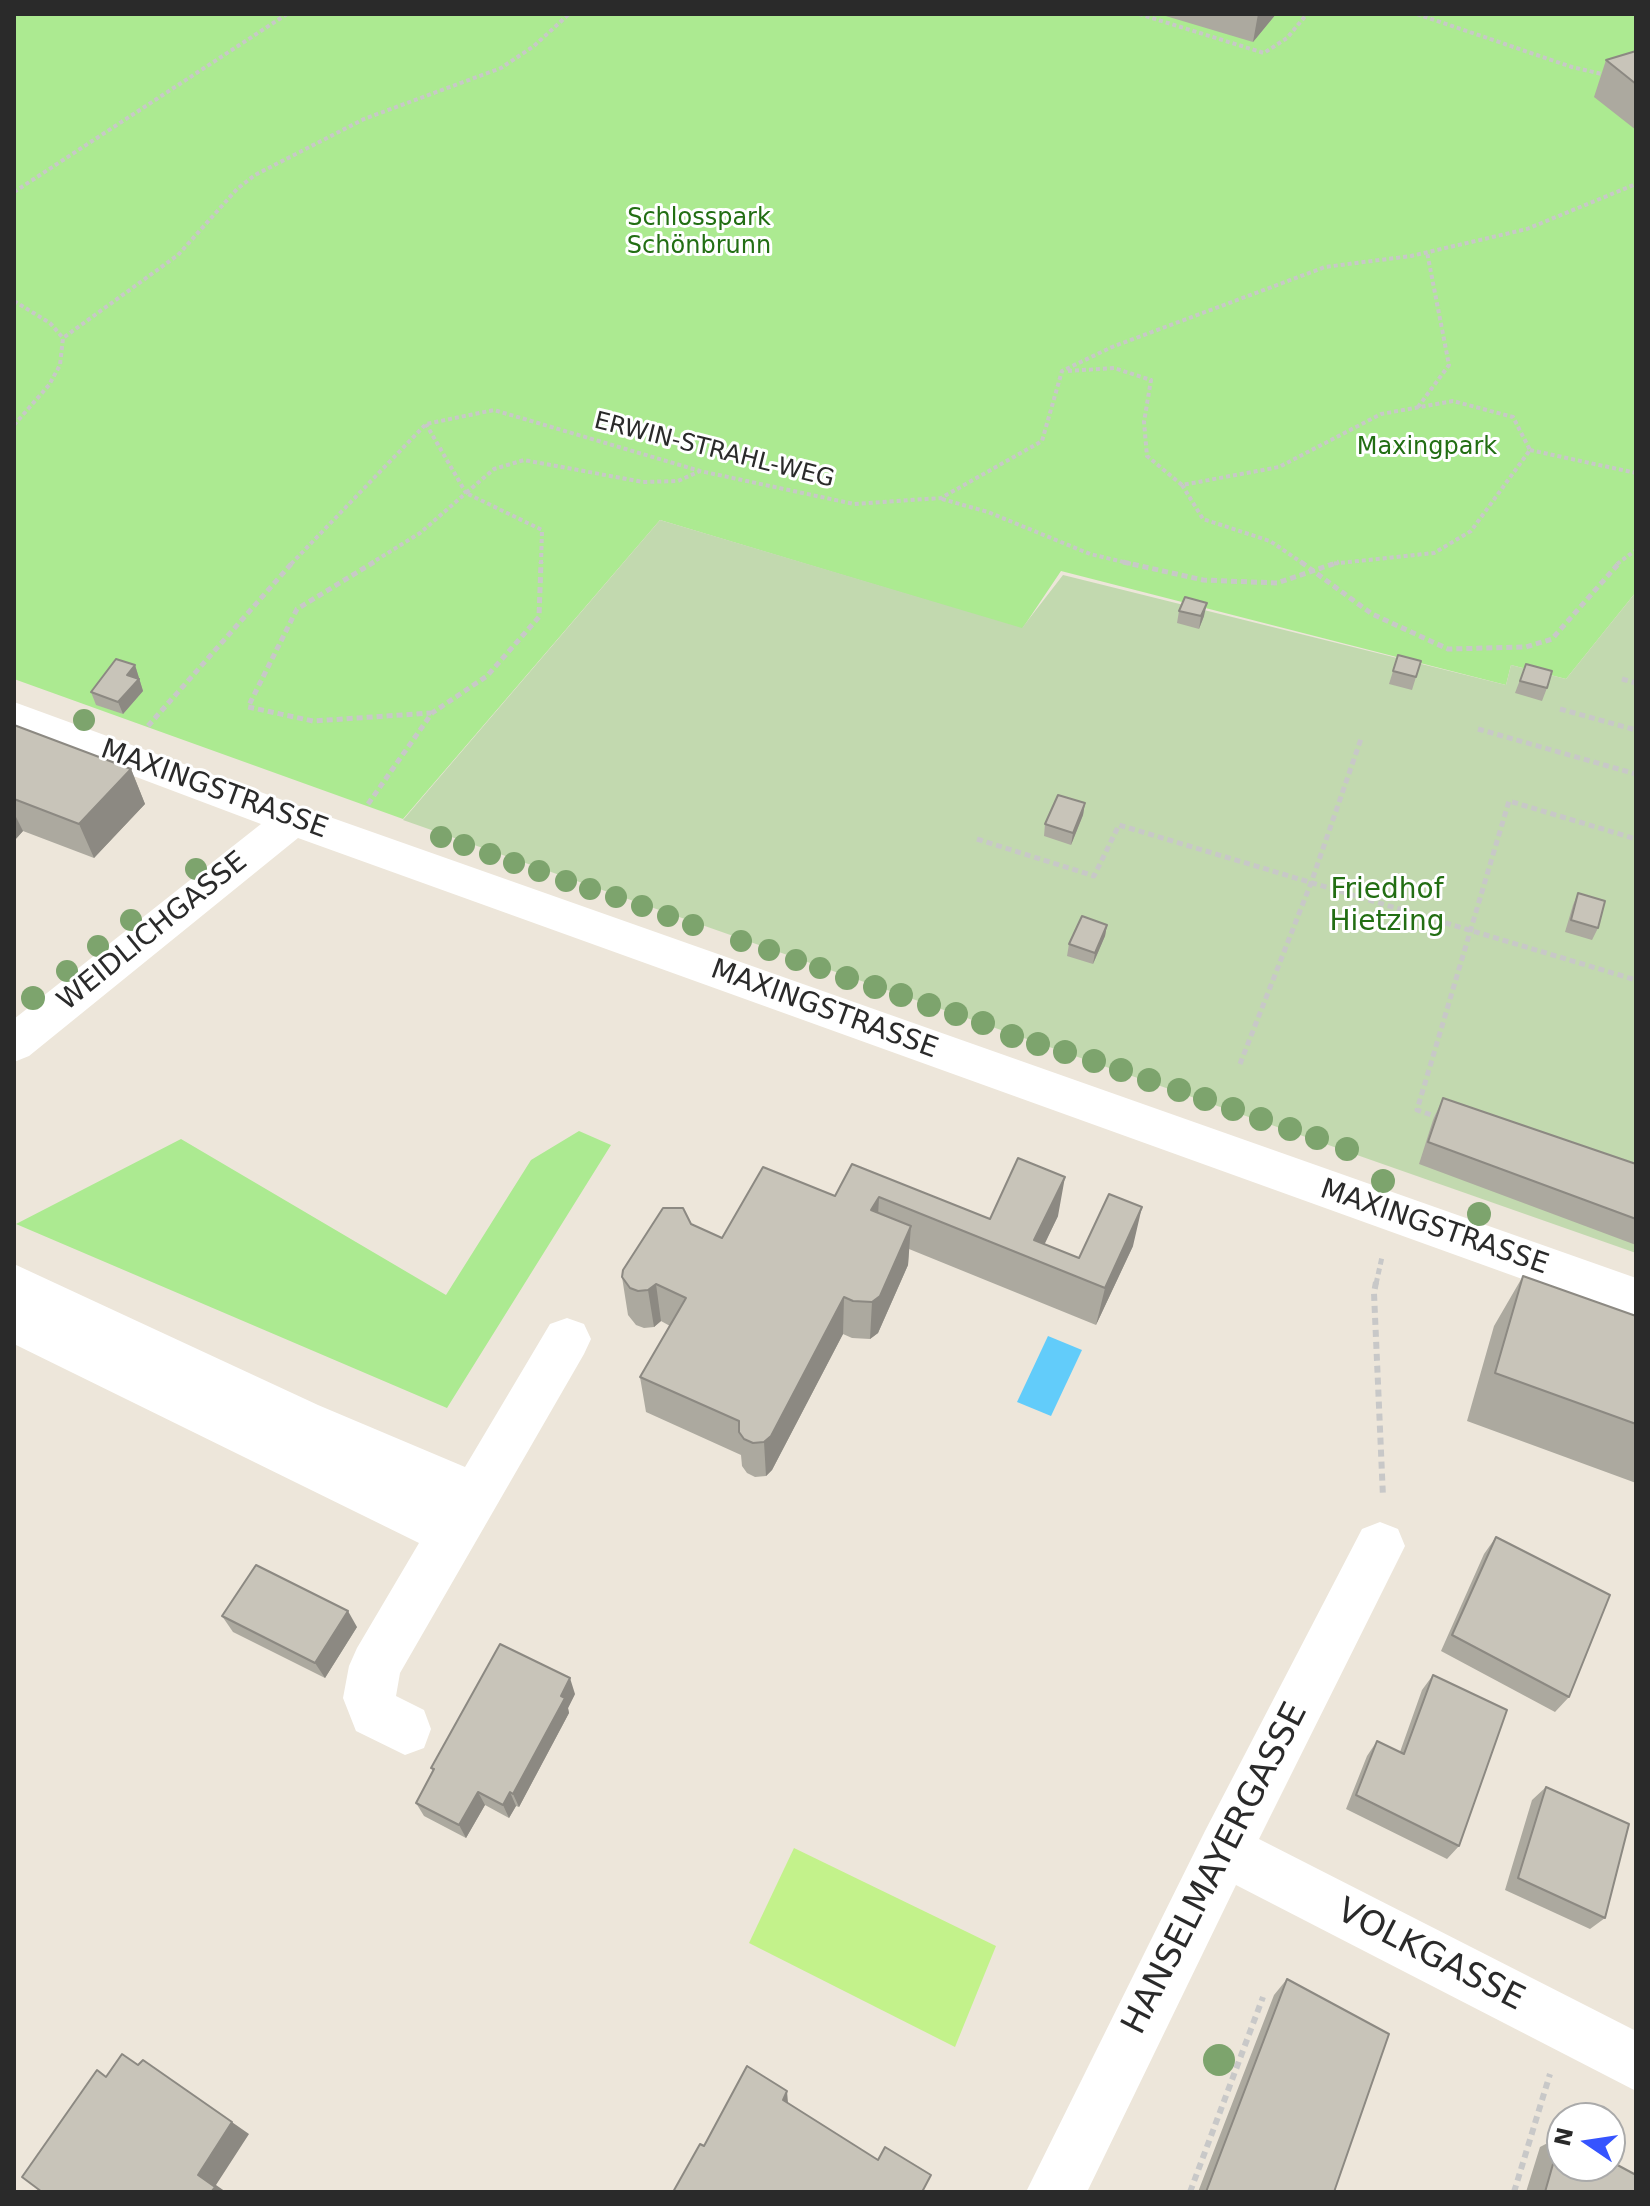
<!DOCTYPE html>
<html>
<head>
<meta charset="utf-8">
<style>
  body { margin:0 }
  #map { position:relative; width:1650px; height:2206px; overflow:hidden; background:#ede6da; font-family:"DejaVu Sans",sans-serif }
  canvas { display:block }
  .frame { position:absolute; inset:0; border:16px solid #2a2a2a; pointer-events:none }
  .north { position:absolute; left:1546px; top:2102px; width:80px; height:80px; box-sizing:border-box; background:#fff; border:2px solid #aaa; border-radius:50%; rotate:283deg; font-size:22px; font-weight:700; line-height:32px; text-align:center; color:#2a2a2a }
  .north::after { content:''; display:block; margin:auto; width:28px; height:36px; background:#3654ff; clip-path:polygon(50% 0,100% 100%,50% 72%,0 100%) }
</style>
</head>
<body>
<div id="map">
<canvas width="1650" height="2206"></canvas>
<div class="frame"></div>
<div class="north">N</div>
</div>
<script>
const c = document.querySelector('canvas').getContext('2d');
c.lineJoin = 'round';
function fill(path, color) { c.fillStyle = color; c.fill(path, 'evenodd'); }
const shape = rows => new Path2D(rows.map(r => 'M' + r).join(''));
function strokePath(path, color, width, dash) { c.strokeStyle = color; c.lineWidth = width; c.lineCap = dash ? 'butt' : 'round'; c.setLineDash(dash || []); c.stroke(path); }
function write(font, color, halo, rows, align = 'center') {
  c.font = font + ' "DejaVu Sans",sans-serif'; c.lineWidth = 6; c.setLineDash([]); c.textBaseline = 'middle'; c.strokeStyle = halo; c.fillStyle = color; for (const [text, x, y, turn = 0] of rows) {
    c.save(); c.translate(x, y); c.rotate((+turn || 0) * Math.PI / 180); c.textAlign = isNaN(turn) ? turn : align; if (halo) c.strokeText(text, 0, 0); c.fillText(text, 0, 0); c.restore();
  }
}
fill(shape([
  [14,14,1636,14,1636,592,1566,679,1511,665,1506,685,1061,571,1022,629,660,520,403,819,14,679],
  [579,1131,611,1145,447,1408,16,1224,181,1139,446,1295,531,1160]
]), '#acea91');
fill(shape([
  [660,520,1022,628,1063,575,1506,685,1511,665,1566,679,1636,592,1636,1253,403,820]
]), '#c2d9af');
fill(shape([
  [794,1848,996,1946,955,2047,749,1943]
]), '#c3f28b');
fill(shape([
  [1048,1336,1082,1350,1051,1416,1017,1402]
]), '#62ccfa');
strokePath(shape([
  [1139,14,1264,53,1287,38,1307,14],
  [1417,14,1572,67,1606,75],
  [14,192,287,14],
  [14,301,50,323,63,338],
  [1068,371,1114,368,1151,380,1144,422,1147,456,1182,485,1279,467,1381,414,1453,401,1513,417,1530,450,1471,531,1434,553,1330,564],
  [1418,407,1449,365,1427,252],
  [14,425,49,385,60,365,63,338,178,255,237,189,255,175,364,119,501,68,534,46,569,14],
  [1530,450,1636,473],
  [1182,485,1203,519,1270,541,1304,564],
  [942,499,988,512,1090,554,1132,564],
  [291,564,426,424,494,410,700,471,854,504,941,498,1042,441,1062,371,1112,347,1325,267,1411,256,1527,229,1636,184],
  [370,564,420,533,466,493,426,424],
  [541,564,542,530,466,493,494,469,524,460,643,482,678,481,700,471],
  [1617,564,1636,550]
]), '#c8c8c8', 4, [4, 3]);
strokePath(shape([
  [374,562,297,609,248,707,313,721,431,713],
  [1123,562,1203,580,1277,583,1339,562],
  [1301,562,1372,614,1448,649,1526,647,1552,639,1620,562],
  [1622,679,1636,683],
  [1560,709,1636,730],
  [148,726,293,562],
  [1478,729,1636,774],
  [368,804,432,713,487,676,539,617,541,562],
  [977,839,1094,876,1119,825,1636,980],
  [1240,1064,1311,883,1362,736],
  [1440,1118,1417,1110,1509,801,1636,839],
  [1376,1284,1382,1257]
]), '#c8c8c8', 5, [6, 4]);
strokePath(shape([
  [1376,1282,1374,1293,1383,1497],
  [1190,2192,1263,1997],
  [1514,2192,1550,2074]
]), '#c8c8c8', 6, [7, 5]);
fill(shape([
  [14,702,307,809,1636,1278,1636,1320,298,838,29,1056,14,1062,14,1019,261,824,14,731,14,702],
  [14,1264,318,1405,465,1467,550,1324,567,1318,584,1324,591,1339,584,1354,400,1673,396,1696,424,1710,431,1729,424,1748,405,1755,356,1731,343,1698,349,1666,357,1648,419,1543,14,1344,14,1264],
  [1380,1522,1398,1529,1405,1546,1259,1839,1636,2031,1636,2091,1236,1885,1087,2192,1026,2192,1205,1831,1362,1529,1380,1522]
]), '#fff');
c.fillStyle = '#7da46d';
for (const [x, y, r] of [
  [84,720,11],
  [441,837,11],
  [464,845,11],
  [490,854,11],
  [514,863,11],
  [196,869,11],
  [539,871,11],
  [566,881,11],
  [590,889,11],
  [616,897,11],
  [642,906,11],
  [668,916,11],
  [131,920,11],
  [693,925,11],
  [741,941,11],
  [98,946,11],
  [769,950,11],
  [796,960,11],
  [820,968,11],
  [67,971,11],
  [847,978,12],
  [875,987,12],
  [901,995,12],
  [33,998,12],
  [929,1005,12],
  [956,1014,12],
  [983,1023,12],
  [1012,1036,12],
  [1038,1044,12],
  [1065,1052,12],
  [1094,1061,12],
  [1121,1070,12],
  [1149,1080,12],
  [1179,1090,12],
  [1205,1099,12],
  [1233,1109,12],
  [1261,1119,12],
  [1290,1129,12],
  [1317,1138,12],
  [1347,1149,12],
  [1383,1181,12],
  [1479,1214,12],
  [1219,2060,16]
]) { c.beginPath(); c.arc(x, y, r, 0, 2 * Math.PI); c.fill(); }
fill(shape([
  [1159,14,1276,14,1253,42],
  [1636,51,1636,130,1594,97,1606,60],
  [1179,611,1204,616,1199,629,1177,623],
  [1398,655,1421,661,1412,690,1389,684],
  [1526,664,1547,688,1542,701,1515,693],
  [135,665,143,691,123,714,96,705,91,692],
  [14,725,131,769,145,804,94,858,23,831,14,841],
  [1085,803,1083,815,1071,845,1044,836,1045,824],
  [1578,893,1598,928,1592,940,1565,932,1573,905],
  [1107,925,1105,936,1093,964,1067,956,1069,944],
  [1443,1098,1636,1164,1636,1245,1419,1164,1433,1120],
  [852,1164,990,1219,1058,1216,1044,1244,1079,1258,1133,1246,1096,1325,909,1249,908,1265,878,1333,870,1339,852,1338,843,1334,772,1470,766,1476,755,1477,747,1473,742,1466,741,1455,646,1412,640,1377,670,1326,661,1321,654,1327,644,1328,636,1325,628,1315,622,1277,691,1224,722,1238,835,1196],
  [1523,1276,1636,1316,1636,1483,1467,1421,1494,1326],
  [1496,1537,1569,1697,1555,1712,1441,1651,1484,1554],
  [222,1616,357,1627,325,1678,233,1632],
  [1433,1675,1459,1846,1447,1859,1346,1809,1367,1756,1377,1741,1400,1752,1422,1690],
  [575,1694,568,1708,569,1713,519,1807,516,1806,509,1818,485,1805,466,1838,424,1816,416,1803,433,1771,431,1768],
  [1546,1787,1605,1918,1590,1929,1505,1890,1532,1800],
  [1287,1979,1334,2192,1198,2192,1274,1995],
  [1561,2136,1636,2192,1526,2192,1540,2147]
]), '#aca99f');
fill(shape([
  [1258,14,1276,14,1253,42],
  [1207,603,1204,616,1199,629,1201,616],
  [135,665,143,691,123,714,118,702,127,675],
  [131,769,145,804,94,858,79,824],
  [1085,803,1083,815,1071,845,1073,833],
  [14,813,23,831,14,841],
  [1107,925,1105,936,1093,964,1095,953],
  [1065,1177,1058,1216,1037,1260,1034,1240],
  [879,1197,877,1236,871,1210],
  [1142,1207,1133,1246,1096,1325,1105,1288],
  [911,1226,908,1265,878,1333,870,1339,872,1302],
  [656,1284,661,1321,654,1327,648,1290],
  [844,1297,843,1334,772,1470,766,1476,764,1442],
  [348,1611,357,1627,325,1678,315,1663],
  [570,1678,575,1694,568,1708,569,1713,519,1807,513,1794],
  [478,1792,485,1805,466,1838,459,1825],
  [510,1792,516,1806,509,1818,503,1805],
  [143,2060,249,2134,216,2185,226,2192,211,2192,198,2175],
  [787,2091,788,2103,783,2100]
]), '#8c8982');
const building = shape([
  [1636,51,1636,84,1606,60,1636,51],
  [1185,597,1207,603,1201,616,1179,611,1185,597],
  [1398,655,1421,661,1416,677,1393,671,1398,655],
  [116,659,135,665,127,675,139,679,118,702,91,692,116,659],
  [1526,664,1552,671,1547,688,1520,681,1526,664],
  [14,725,131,769,79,824,14,799,14,725],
  [1058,795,1085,803,1073,833,1045,824,1058,795],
  [1578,893,1605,901,1598,928,1571,920,1578,893],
  [1082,916,1107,925,1095,953,1069,944,1082,916],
  [1443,1098,1636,1164,1636,1219,1428,1142,1443,1098],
  [1018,1158,1065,1177,1034,1240,1079,1258,1109,1194,1142,1207,1105,1288,879,1197,871,1210,911,1226,880,1296,872,1302,853,1301,844,1297,771,1436,764,1442,753,1443,744,1439,739,1432,739,1421,640,1377,686,1298,656,1284,648,1290,638,1291,630,1288,622,1277,623,1270,663,1208,683,1208,691,1224,722,1238,763,1167,835,1196,852,1164,990,1219,1018,1158],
  [1523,1276,1636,1316,1636,1424,1495,1373,1523,1276],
  [1496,1537,1610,1595,1569,1697,1452,1635,1496,1537],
  [256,1565,348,1611,315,1663,222,1616,256,1565],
  [500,1644,570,1678,561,1696,565,1698,513,1794,510,1792,503,1805,478,1792,459,1825,416,1803,434,1769,431,1768,500,1644],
  [1433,1675,1507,1710,1459,1846,1356,1795,1377,1741,1404,1754,1433,1675],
  [1546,1787,1629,1824,1605,1918,1518,1878,1546,1787],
  [1287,1979,1389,2034,1334,2192,1206,2192,1287,1979],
  [122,2054,138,2065,143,2060,232,2122,198,2175,215,2187,211,2192,42,2192,22,2177,97,2070,106,2077,122,2054],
  [747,2066,787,2091,783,2100,878,2160,885,2147,931,2175,922,2192,673,2192,700,2144,704,2146,747,2066],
  [1561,2136,1562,2166,1610,2166,1610,2161,1636,2175,1636,2192,1545,2192,1561,2136]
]);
fill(building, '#c8c4b9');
strokePath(building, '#8c8982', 2);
write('24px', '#226e13', '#fff', [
  ["Schlosspark",699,219],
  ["Schönbrunn",699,247],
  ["Maxingpark",1427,448]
]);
write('24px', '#2a2a2a', '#fff', [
  ["ERWIN-STRAHL-WEG",714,451,14]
]);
write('28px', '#2a2a2a', '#fff', [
  ["MAXINGSTRASSE",214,790,20],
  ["WEIDLICHGASSE",153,932,-39],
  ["MAXINGSTRASSE",824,1010,20],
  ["MAXINGSTRASSE",1434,1228,19]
]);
write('28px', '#226e13', '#fff', [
  ["Friedhof",1387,891],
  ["Hietzing",1387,923]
]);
write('34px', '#2a2a2a', '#fff', [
  ["HANSELMAYERGASSE",1216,1869,-63],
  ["VOLKGASSE",1430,1956,27]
]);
</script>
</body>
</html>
